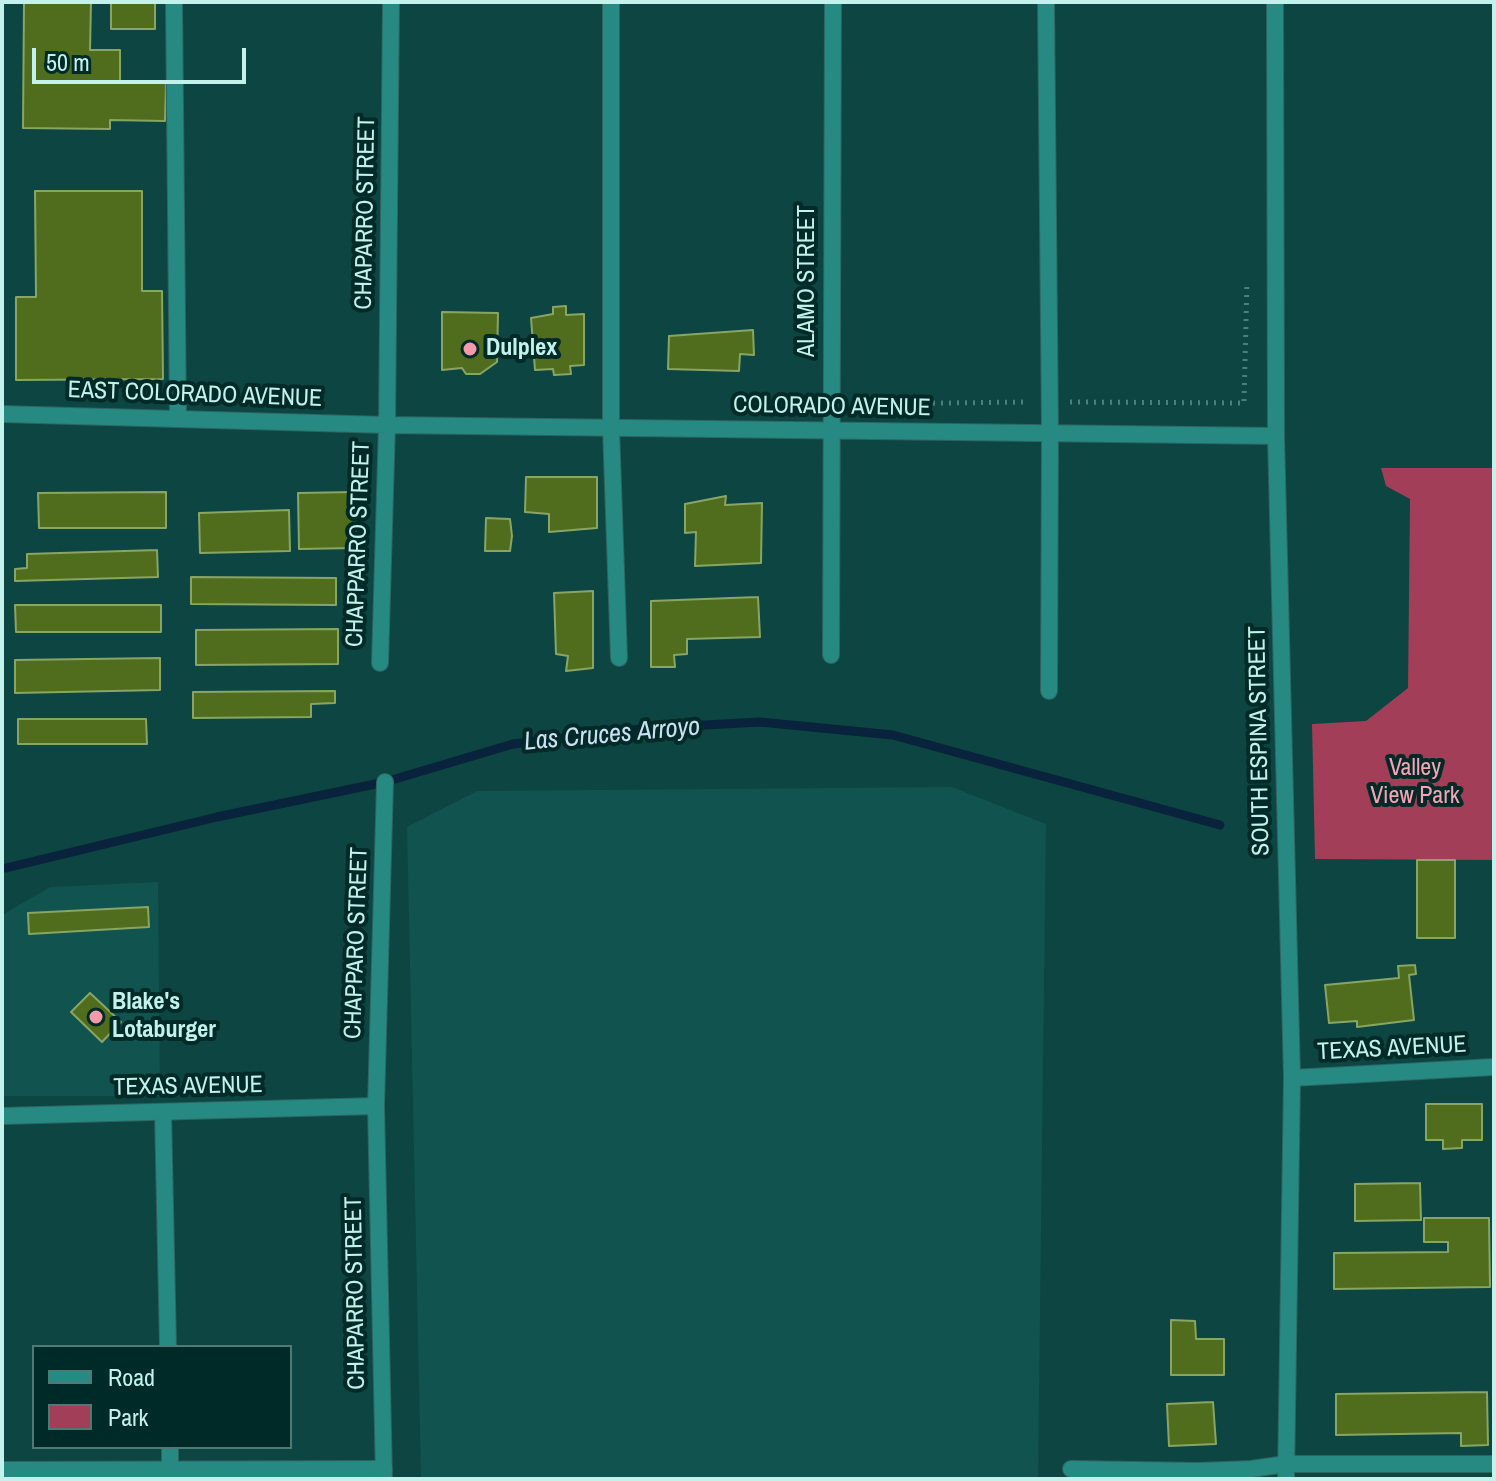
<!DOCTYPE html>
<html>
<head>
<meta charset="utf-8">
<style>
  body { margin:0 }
  #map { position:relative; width:1496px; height:1481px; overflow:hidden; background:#0c4541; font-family:"Archivo Narrow",sans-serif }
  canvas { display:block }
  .frame { position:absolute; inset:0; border:4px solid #c3f1eb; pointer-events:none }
  .legend { position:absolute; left:32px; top:1345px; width:260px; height:104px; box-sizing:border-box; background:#002a27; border:2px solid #4e7a75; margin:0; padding:10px 14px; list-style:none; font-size:24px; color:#c3f1eb }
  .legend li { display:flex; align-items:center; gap:16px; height:40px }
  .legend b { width:40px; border:2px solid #4e7a75 }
  .scale { position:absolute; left:32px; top:48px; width:214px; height:36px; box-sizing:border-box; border:4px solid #c3f1eb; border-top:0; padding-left:10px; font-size:24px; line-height:28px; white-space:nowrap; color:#c3f1eb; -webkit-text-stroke:6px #002a27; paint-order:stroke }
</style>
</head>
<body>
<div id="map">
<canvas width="1496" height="1481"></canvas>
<div class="frame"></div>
<ul class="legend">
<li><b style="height:10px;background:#268982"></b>Road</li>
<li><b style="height:22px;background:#a23e57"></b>Park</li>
</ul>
<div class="scale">50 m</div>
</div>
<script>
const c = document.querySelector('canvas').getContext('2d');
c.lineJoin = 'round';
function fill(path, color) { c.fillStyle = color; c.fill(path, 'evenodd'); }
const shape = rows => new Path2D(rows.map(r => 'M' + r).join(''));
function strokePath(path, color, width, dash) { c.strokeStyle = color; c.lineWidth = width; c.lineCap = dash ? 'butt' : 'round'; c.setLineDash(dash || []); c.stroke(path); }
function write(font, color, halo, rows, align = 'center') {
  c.font = font + ' "Archivo Narrow",sans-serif'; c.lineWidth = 8; c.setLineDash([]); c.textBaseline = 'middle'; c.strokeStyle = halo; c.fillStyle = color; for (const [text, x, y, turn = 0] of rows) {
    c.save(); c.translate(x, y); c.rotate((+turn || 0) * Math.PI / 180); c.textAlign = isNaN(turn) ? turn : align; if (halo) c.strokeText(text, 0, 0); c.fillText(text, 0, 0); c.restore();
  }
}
fill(shape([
  [952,787,1046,824,1038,1479,421,1479,407,827,477,791],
  [158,882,160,1096,2,1096,2,915,50,887]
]), '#10534f');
fill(shape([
  [1381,468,1494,468,1493,860,1315,859,1312,724,1366,721,1408,688,1410,499,1386,486]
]), '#a23e57');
strokePath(shape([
  [6,868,217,817,385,782,513,744,651,728,760,722,893,735,1220,825]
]), '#08233b', 9);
const building = shape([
  [24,2,91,2,90,50,120,50,120,83,166,83,165,121,110,120,110,129,23,128,24,2],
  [111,2,155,2,155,29,111,29,111,2],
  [35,191,142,191,142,291,162,291,163,379,16,380,16,297,36,297,35,191],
  [566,306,566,315,584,314,584,365,570,366,571,374,554,375,553,369,535,370,531,318,553,314,553,307,566,306],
  [442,312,498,313,497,362,480,374,466,374,462,368,442,370,442,312],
  [753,330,754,355,740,354,739,371,668,369,669,336,753,330],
  [526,477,597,477,597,528,549,532,549,514,525,512,526,477],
  [166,492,166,528,39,528,38,493,166,492],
  [355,492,356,548,299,549,298,493,355,492],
  [726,496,725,505,762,503,761,563,695,566,696,532,685,533,685,504,726,496],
  [289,510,290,551,200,553,199,513,289,510],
  [486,518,510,519,512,536,510,551,485,551,486,518],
  [157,550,158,577,15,581,15,569,27,568,27,554,157,550],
  [191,577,336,578,336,605,191,604,191,577],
  [593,591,593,668,566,671,568,656,556,654,554,593,593,591],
  [758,597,760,637,687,639,687,654,674,655,675,667,651,667,651,601,758,597],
  [15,605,161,605,161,632,16,632,15,605],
  [338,629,338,664,196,665,196,630,338,629],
  [160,658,160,690,15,693,15,660,160,658],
  [335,691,335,703,311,704,311,717,193,718,193,692,335,691],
  [18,719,146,719,147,744,18,744,18,719],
  [1417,860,1455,860,1455,938,1417,938,1417,860],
  [148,907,149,927,29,934,28,913,148,907],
  [1415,965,1416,974,1409,975,1414,1020,1357,1027,1357,1021,1329,1023,1325,985,1399,978,1398,966,1415,965],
  [90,993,121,1022,102,1042,71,1012,90,993],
  [1426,1104,1482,1104,1482,1140,1462,1140,1462,1148,1443,1149,1443,1140,1426,1140,1426,1104],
  [1420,1183,1421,1220,1355,1221,1355,1184,1420,1183],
  [1424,1218,1489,1218,1490,1287,1334,1289,1334,1253,1448,1252,1448,1242,1424,1242,1424,1218],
  [1171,1320,1195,1321,1196,1339,1224,1339,1224,1375,1171,1375,1171,1320],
  [1487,1392,1488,1445,1461,1446,1461,1433,1336,1435,1336,1394,1487,1392],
  [1213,1402,1216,1444,1169,1446,1167,1404,1213,1402]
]);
fill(building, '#506d1e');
strokePath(building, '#89a564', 2);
const service = shape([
  [174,2,178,419],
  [611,2,611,428,619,658],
  [1046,2,1050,433,1049,691],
  [163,1112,168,1347],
  [170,1447,170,1470],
  [1071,1469,1199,1471,1251,1469,1286,1464,1494,1464],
  [2,1470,384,1469]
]);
const minor = shape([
  [2,414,387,425,1276,436],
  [831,655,833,2],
  [380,663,387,425,391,2],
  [1292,1078,1494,1067],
  [2,1116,376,1106],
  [384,1479,376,1106,385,782]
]);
const tertiary = shape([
  [1275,2,1276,436,1292,1078,1286,1479]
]);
strokePath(service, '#2d6460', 18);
strokePath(minor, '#2d6460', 18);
strokePath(tertiary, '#2d6460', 18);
strokePath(shape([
  [1070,402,1244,403,1247,281],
  [861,404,1028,402]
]), '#4b807b', 5, [2, 6]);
strokePath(service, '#268982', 16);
strokePath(minor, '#268982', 16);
strokePath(tertiary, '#268982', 16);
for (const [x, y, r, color] of [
  [470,349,8,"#f39aab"],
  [96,1017,8,"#f39aab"]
]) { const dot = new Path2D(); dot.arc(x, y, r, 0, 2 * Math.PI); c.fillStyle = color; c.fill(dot); strokePath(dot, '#002a27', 3); }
write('24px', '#c3f1eb', '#002a27', [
  ["CHAPARRO STREET",366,213,-89],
  ["ALAMO STREET",808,281,-90],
  ["EAST COLORADO AVENUE",195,395,2],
  ["COLORADO AVENUE",832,407,1],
  ["CHAPPARRO STREET",359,544,-88],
  ["SOUTH ESPINA STREET",1260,741,-91],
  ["CHAPPARO STREET",357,943,-88],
  ["TEXAS AVENUE",1392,1049,-3],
  ["TEXAS AVENUE",188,1087,-1],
  ["CHAPARRO STREET",356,1293,-91]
]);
write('bold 24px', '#c3f1eb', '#002a27', [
  ["Dulplex",486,349],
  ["Blake's",112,1003],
  ["Lotaburger",112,1031]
], 'left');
write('24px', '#f7a3b3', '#002a27', [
  ["Valley",1415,769],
  ["View Park",1415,797]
]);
write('italic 26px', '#cde0f3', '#002a27', [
  ["Las Cruces Arroyo",612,735,-5]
]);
</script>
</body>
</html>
